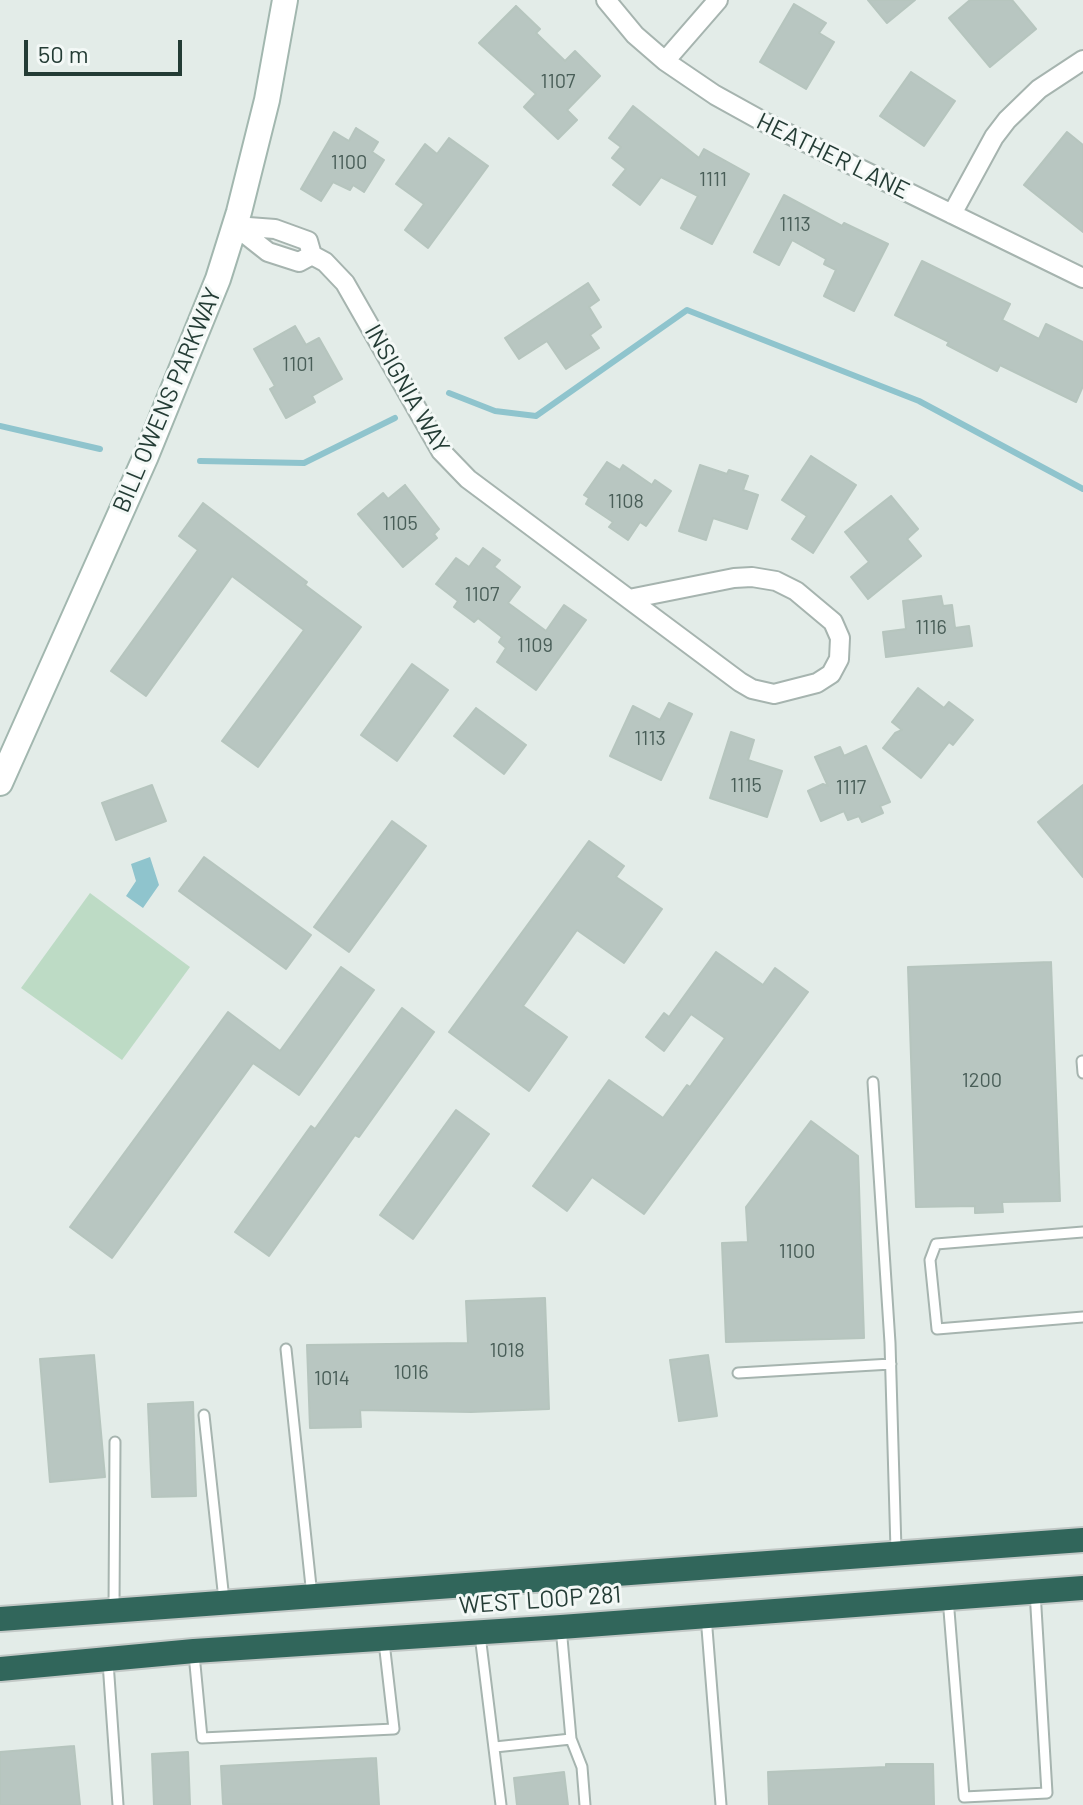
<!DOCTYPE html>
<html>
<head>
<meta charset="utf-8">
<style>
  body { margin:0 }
  #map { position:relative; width:1083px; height:1805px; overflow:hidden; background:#e3ece8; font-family:Barlow,sans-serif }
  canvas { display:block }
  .scale { position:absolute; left:24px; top:40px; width:158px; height:36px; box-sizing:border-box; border:4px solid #243c35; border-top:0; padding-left:10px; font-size:24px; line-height:28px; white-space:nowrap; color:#243c35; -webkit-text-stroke:6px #f3f8f6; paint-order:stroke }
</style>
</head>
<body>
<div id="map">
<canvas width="1083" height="1805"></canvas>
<div class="scale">50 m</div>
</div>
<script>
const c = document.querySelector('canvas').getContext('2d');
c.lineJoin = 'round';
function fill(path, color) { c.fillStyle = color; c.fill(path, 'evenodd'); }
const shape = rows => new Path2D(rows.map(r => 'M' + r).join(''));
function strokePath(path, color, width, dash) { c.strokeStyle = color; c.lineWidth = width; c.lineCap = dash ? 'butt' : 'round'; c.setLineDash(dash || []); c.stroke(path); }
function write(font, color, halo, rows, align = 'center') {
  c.font = font + ' Barlow,sans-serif'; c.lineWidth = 6; c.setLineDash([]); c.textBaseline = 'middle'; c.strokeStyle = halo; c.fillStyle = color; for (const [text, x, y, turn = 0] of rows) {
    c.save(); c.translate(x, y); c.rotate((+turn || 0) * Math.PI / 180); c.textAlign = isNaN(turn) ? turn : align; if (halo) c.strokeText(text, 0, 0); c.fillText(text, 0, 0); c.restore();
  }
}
fill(shape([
  [90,893,190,967,122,1060,21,988]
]), '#bddbc5');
fill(shape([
  [150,857,159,885,143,908,126,896,136,881,131,864]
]), '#8fc4cd');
strokePath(shape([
  [449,393,495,411,536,416,687,310,919,401,1083,489],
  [0,426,100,449],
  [200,461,304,463,395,418]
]), '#8fc4cd', 6);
const building = shape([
  [868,0,915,0,887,23,868,0],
  [970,0,1012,0,1036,29,990,67,949,18,970,0],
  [794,4,826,23,819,33,834,42,806,89,760,62,794,4],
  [516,6,540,29,536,33,565,61,575,51,600,76,567,110,577,120,558,139,524,107,536,94,479,43,516,6],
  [911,72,955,101,924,146,880,116,911,72],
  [633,106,699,158,704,149,749,174,712,244,681,228,698,196,661,177,640,205,613,185,626,169,612,158,621,147,609,138,633,106],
  [356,128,378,142,372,152,384,160,364,192,353,185,350,190,333,182,321,201,301,189,334,132,349,141,356,128],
  [1067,132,1083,145,1083,232,1024,185,1067,132],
  [449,138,488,166,428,248,405,230,424,204,396,184,425,144,437,154,449,138],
  [784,195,842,226,844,223,888,244,854,311,824,296,836,270,824,264,826,259,792,240,779,265,754,252,784,195],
  [922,261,1010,304,1002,320,1039,339,1046,324,1083,342,1083,386,1076,402,1000,365,997,371,947,345,949,342,895,315,922,261],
  [588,283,599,300,589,307,601,327,590,335,599,348,566,369,547,341,519,359,505,338,588,283],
  [295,326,306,345,319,338,342,379,312,396,315,402,286,418,270,389,275,386,254,349,295,326],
  [811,456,856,485,813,553,792,539,807,516,782,500,811,456],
  [607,462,620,470,623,465,652,485,655,480,671,491,646,526,640,522,628,540,609,527,613,522,586,504,589,498,584,495,607,462],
  [700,465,727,474,729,470,748,476,743,490,758,495,747,529,713,518,706,540,679,531,700,465],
  [405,485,439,529,434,534,437,538,403,567,358,514,383,493,388,499,405,485],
  [891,496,918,529,907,539,921,556,868,599,851,577,869,562,845,532,891,496],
  [203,503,307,582,305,585,361,627,258,767,222,741,304,630,232,576,146,696,111,671,198,550,179,536,203,503],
  [483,548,500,560,494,567,520,587,508,603,546,631,564,605,586,620,536,690,497,662,506,648,499,642,502,637,478,618,474,622,454,607,458,601,436,584,456,558,469,567,483,548],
  [941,596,943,606,952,605,955,628,969,626,972,646,886,657,883,632,906,629,903,601,941,596],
  [412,664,448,690,397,761,361,735,412,664],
  [918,688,944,708,949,702,973,720,953,745,949,742,921,778,883,748,895,733,902,730,892,722,918,688],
  [669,703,692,714,661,780,610,756,633,706,660,720,669,703],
  [476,708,526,745,504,774,454,736,476,708],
  [731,732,754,740,748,760,782,771,767,817,710,798,731,732],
  [866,746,890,802,880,806,883,813,862,822,859,816,848,820,844,811,821,821,808,791,823,784,828,786,815,757,840,747,844,756,866,746],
  [152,785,166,821,116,840,102,803,152,785],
  [1083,785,1083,877,1038,822,1083,785],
  [392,821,426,846,349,952,314,927,392,821],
  [589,841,624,866,616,877,662,909,624,963,577,930,523,1006,567,1037,529,1091,449,1032,589,841],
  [204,857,311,935,286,969,179,891,204,857],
  [716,952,763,985,775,968,808,992,644,1214,592,1177,567,1211,533,1186,609,1080,663,1118,687,1085,690,1087,725,1038,691,1014,664,1051,646,1037,664,1013,669,1017,716,952],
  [1051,962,1060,1201,1002,1202,1003,1212,975,1213,975,1206,916,1207,908,967,1051,962],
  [341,967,374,990,299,1095,253,1063,112,1258,70,1227,228,1012,280,1051,341,967],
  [402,1008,434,1032,359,1137,355,1135,269,1256,235,1232,311,1126,315,1129,402,1008],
  [456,1110,489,1134,413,1239,380,1215,456,1110],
  [811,1121,858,1156,864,1338,726,1342,722,1243,748,1242,746,1207,811,1121],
  [545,1298,549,1409,471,1412,360,1410,361,1427,310,1428,307,1345,468,1343,466,1301,545,1298],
  [94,1355,105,1477,50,1482,40,1359,94,1355],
  [708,1355,717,1416,679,1421,670,1360,708,1355],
  [193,1402,196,1496,152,1497,148,1404,193,1402],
  [74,1746,80,1805,0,1805,0,1752,74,1746],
  [188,1752,190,1805,154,1805,152,1754,188,1752],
  [376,1758,379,1805,223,1804,221,1766,376,1758],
  [886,1764,933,1764,934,1805,769,1805,768,1772,886,1767,886,1764],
  [564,1772,568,1805,517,1805,514,1778,564,1772]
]);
fill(building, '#b8c6c1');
strokePath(building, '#b6c5be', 2);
const lane = shape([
  [1082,1061,1083,1073],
  [873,1082,890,1343,896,1550],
  [1083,1232,936,1244,930,1260,937,1329,1083,1317],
  [286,1349,312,1596],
  [738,1373,891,1364],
  [204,1415,224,1600],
  [948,1598,964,1797,1047,1793,1035,1591],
  [114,1608,115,1442],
  [706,1616,721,1805],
  [480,1635,501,1805],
  [194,1654,202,1738,394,1729,384,1642],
  [108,1662,118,1805],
  [571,1739,582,1767,585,1805],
  [495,1747,571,1739,561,1627]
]);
const street = shape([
  [606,0,635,35,665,61,715,95,762,121,1083,278],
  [665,61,718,0],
  [952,214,994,137,1007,120,1039,89,1083,60],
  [235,226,275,229,308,241,312,255,299,262,268,252,235,226],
  [312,255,325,262,345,283,441,451,468,479,740,682,752,689,774,694,817,683,831,674,839,659,840,638,833,622,796,591,776,581,752,577,734,578,629,599]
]);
const secondary = shape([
  [0,783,146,456,218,279,239,212,267,100,285,0]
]);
const highway = shape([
  [0,1619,1083,1540],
  [0,1669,194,1651,561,1627,1083,1588]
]);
strokePath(lane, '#a6b4af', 13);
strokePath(street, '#a6b4af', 22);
strokePath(secondary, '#a2b7af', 28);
strokePath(highway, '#c2c8c6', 28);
strokePath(lane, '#fff', 9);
strokePath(street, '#fff', 18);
strokePath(secondary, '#fff', 24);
strokePath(highway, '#31665b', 24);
write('20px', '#495e58', null, [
  ["1107",558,81],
  ["1100",349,162],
  ["1111",713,179],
  ["1113",795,224],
  ["1101",298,364],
  ["1108",626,501],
  ["1105",400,523],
  ["1107",482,594],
  ["1116",931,627],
  ["1109",535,645],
  ["1113",650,738],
  ["1115",746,785],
  ["1117",851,787],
  ["1200",982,1080],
  ["1100",797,1251],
  ["1018",507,1350],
  ["1016",411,1372],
  ["1014",332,1378]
]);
write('24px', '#243c35', '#f3f8f6', [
  ["HEATHER LANE",833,156,26],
  ["INSIGNIA WAY",407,389,60],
  ["BILL OWENS PARKWAY",167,400,-67],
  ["WEST LOOP 281",540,1600,-4]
]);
</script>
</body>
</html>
